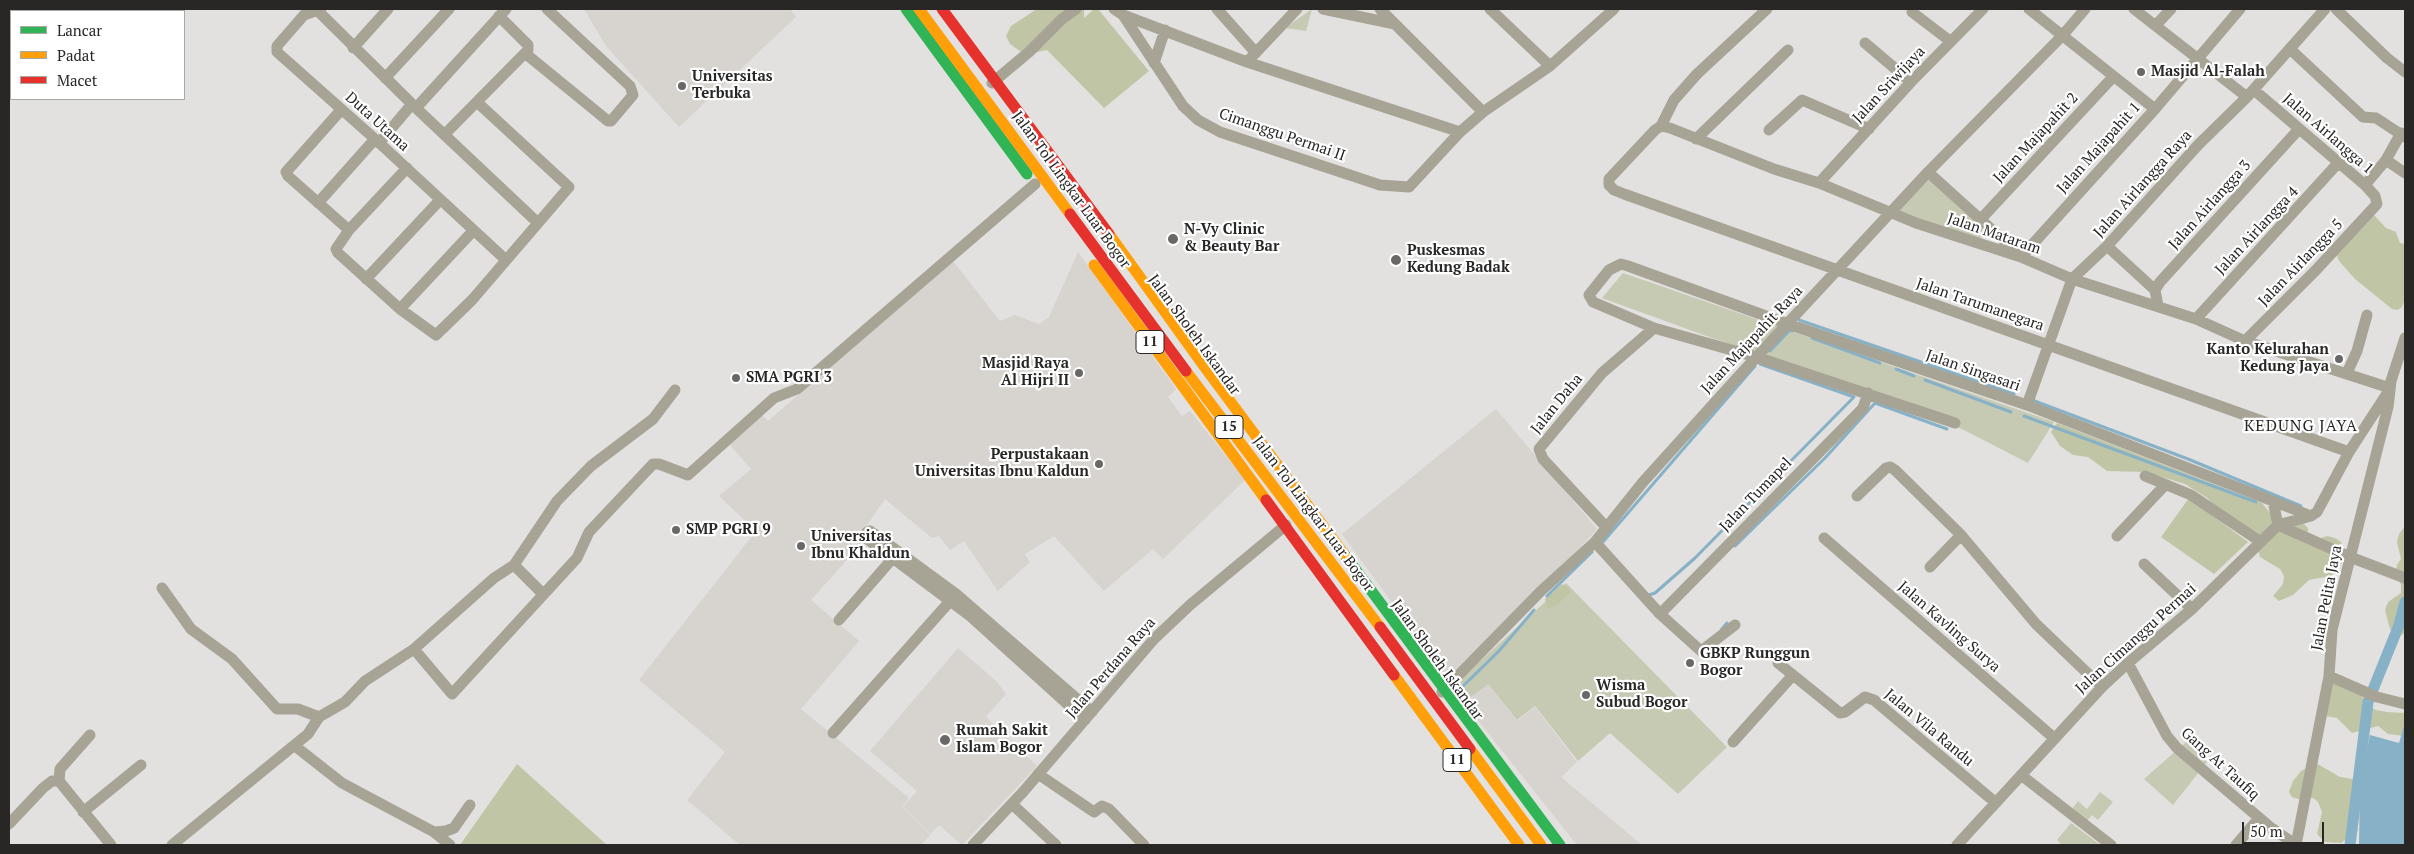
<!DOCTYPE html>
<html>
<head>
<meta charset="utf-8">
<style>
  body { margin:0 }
  #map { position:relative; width:2414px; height:854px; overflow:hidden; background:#e2e1df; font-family:"PT Serif",serif }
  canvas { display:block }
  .frame { position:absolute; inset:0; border:10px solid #282726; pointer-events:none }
  .legend { position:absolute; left:10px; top:10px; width:175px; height:90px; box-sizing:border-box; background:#fff; border:1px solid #a9a9a8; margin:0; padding:6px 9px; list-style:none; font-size:15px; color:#282726 }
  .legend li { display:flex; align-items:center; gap:10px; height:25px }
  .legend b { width:25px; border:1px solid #a9a9a8 }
  .scale { position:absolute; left:2242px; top:822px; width:82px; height:22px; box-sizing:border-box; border:2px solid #282726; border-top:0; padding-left:6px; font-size:15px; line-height:18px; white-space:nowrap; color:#282726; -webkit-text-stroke:4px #fff; paint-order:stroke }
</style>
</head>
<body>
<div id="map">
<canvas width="2414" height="854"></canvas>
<div class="frame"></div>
<ul class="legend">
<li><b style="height:6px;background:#30b455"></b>Lancar</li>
<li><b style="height:6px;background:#ff9f0a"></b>Padat</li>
<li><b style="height:6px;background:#e5322d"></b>Macet</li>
</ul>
<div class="scale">50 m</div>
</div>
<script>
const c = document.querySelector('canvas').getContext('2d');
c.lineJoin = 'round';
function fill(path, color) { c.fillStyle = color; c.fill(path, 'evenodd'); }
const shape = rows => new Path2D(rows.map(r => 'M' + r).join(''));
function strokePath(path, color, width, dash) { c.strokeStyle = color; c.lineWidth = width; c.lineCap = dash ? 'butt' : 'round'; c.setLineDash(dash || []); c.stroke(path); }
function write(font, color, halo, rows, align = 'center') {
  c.font = font + ' "PT Serif",serif'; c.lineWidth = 4.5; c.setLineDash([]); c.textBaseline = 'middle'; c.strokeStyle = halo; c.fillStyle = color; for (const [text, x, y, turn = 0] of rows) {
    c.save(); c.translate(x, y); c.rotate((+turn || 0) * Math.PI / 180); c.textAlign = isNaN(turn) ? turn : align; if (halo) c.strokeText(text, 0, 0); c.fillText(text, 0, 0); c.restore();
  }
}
fill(shape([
  [584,9,790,9,796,17,679,127,606,46],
  [1078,252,1176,389,1168,397,1182,416,1190,411,1245,480,1163,559,1153,549,1104,591,1054,536,1025,554,1030,562,998,591,964,541,950,550,939,536,932,538,885,499,857,539,862,543,811,600,859,641,801,709,909,798,902,807,930,835,921,845,740,845,687,800,725,752,639,680,756,531,719,496,751,469,729,444,761,414,768,421,953,261,1000,321,1015,315,1039,324,1049,317],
  [1496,409,1597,529,1552,579,1447,678,1342,534],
  [958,648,996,681,1006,694,986,717,1037,766,962,845,939,825,930,834,903,807,917,791,870,751],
  [1487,683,1517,721,1535,707,1577,762,1561,777,1642,845,1577,845,1465,704]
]), '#d7d3ce');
fill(shape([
  [1312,9,1306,31,1285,28],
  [1929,178,1988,230,1979,241,1898,211],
  [1623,273,2054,422,2028,463,1962,429,1602,298],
  [1566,583,1727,747,1678,794,1610,733,1578,761,1535,706,1517,720,1488,684,1470,698,1458,681],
  [2186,742,2207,762,2173,805,2144,779],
  [2100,792,2113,802,2098,820,2092,815,2086,822,2071,810,2078,801,2087,809],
  [2071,823,2099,844,2099,845,2062,845,2057,840]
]), '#c6cab3');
fill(shape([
  [1037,9,1084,9,1084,18,1094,9,1098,9,1149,71,1104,108,1047,50,1033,53,1020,51,1010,44,1006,36,1011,26],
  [2374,215,2386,228,2396,232,2400,243,2405,244,2405,299,2402,307,2398,310,2392,309,2355,279,2339,261,2337,256,2338,251,2370,217],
  [2057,423,2262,503,2275,519,2296,516,2308,528,2308,536,2312,541,2327,536,2335,538,2341,542,2346,558,2331,576,2309,580,2293,595,2279,601,2273,596,2283,584,2284,576,2280,569,2260,557,2258,550,2259,545,2207,498,2185,484,2146,472,2107,471,2088,457,2073,455,2060,446,2051,432],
  [2189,498,2248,542,2214,574,2161,537],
  [2405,526,2405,633,2398,637,2390,629,2385,610,2388,602,2401,593,2401,585,2396,573,2397,565,2401,559,2397,542,2399,534],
  [1562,584,1567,587,1571,592,1557,605,1548,609,1545,599],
  [2329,682,2362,694,2366,705,2376,710,2387,712,2403,713,2405,711,2405,736,2388,734,2378,726,2352,733,2337,718,2326,716],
  [2316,763,2340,777,2364,781,2363,804,2353,814,2355,828,2359,829,2341,843,2325,842,2317,834,2322,812,2318,802,2313,798,2298,799,2292,797,2289,792,2293,781,2301,771],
  [517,764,607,845,460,845]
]), '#c0c6a5');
fill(shape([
  [2404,726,2405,845,2359,845,2360,787,2370,735,2399,743]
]), '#87b1c7');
strokePath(shape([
  [1799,320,2014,394],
  [1812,338,1880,363],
  [1770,351,1790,330,1792,331],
  [1896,369,1914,376],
  [1925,380,2011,412],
  [2032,400,2188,459,2301,506],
  [2024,416,2256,502],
  [1602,543,1755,366],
  [1735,546,1825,458,1875,403,1947,429],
  [1649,595,1655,593,1695,558,1854,397,1760,364],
  [1547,596,1592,552],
  [1721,630,1727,623],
  [1456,693,1499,651,1534,610]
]), '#87b1c7', 3);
strokePath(shape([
  [2350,845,2368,702,2399,625,2405,602]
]), '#87b1c7', 11);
strokePath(shape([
  [321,9,304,15,277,46,277,52,375,139,506,260],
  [1114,9,1123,15,1183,106,1198,120,1220,132,1380,185,1409,187,1460,132,1483,112,1550,66,1614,9],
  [1217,9,1256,53],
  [1323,9,1395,24],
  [1380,9,1483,112],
  [1490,9,1550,66],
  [2029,9,2155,109],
  [2134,9,2247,97],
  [2336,9,2387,58,2405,72],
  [318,11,416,108,538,223],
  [1912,12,1950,41],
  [1123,15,1247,62,1460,132],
  [2156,25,2171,9],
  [1865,43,1911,82],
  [353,48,388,9],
  [2290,49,2363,117,2376,118,2405,137],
  [526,54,608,121,611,121,633,95,630,86,547,9],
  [1247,62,1297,9],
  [1154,63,1165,30],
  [385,78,449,9],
  [992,83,1029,52,1062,19,1076,9],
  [416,108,506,9],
  [341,110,286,172,288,176,349,230],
  [1661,126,1674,100,1697,74,1767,9],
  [1769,130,1802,100,1869,129],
  [445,134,528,50,528,45,499,16],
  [1696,139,1788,50],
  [379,143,412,104],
  [2386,160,2405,173],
  [407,168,349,230,336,249,338,253,400,309,436,335,472,300,569,187,478,103],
  [1928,172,2020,255],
  [1819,183,1911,82,1983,9],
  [2365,185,2386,160,2401,133],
  [318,203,375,139],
  [1981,219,2113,77],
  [2107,246,2155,290],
  [2021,257,2155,109,2240,9],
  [366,279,440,200],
  [2158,306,2155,290,2160,282,2299,129],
  [400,309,473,231],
  [2196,319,2339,162],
  [2245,341,2316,270,2377,204,2375,196,2365,185,2254,90],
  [2347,373,2357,351,2367,315],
  [2027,405,2072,279,2107,246,2198,145,2247,97,2325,9],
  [1955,423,1756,357,1654,328,1593,302,1589,295,1609,270,1621,264,1628,266,1788,324,2027,405,2311,516],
  [2349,452,1624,194,1614,190,1609,185,1609,179,1655,130,1661,126,1670,128,1774,169,1819,183,1916,223,2021,257,2072,279,2196,319,2245,341,2390,388],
  [2145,476,2191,495,2261,542],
  [1857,496,1886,468,1890,467,1895,470,1961,535,2036,624,2102,687],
  [2278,525,2311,516,2317,512,2349,452,2388,392],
  [2278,525,2350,557,2405,578],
  [1607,528,1543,459,1539,449,1602,373,1654,328],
  [2117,536,2165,485],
  [1824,538,2054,738],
  [1595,542,1660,614,1701,651,1735,625],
  [2144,564,2192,609],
  [514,565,543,594],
  [1930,567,1961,535],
  [162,588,191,629,232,659,277,709,298,709,319,717],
  [1660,614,1863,408,1868,393],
  [839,620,893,558],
  [414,649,452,694,577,558,589,532,653,464,659,464,688,475,774,398,797,389,1035,184],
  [1778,663,1793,675],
  [2128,663,2167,736,2177,748,2270,827,2296,845],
  [2329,676,2377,697,2405,704],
  [1442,692,1541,591,1595,542,1643,482,1737,378,1928,172,2062,36,2085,9],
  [1085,720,969,615,866,538,867,532,870,531,956,594,1092,712],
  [833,733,951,600],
  [1733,742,1793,675,1840,713,1845,712,1865,697,1874,700,1996,803],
  [295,746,342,783,434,832,450,845],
  [1038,774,1094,812,1102,806,1109,809,1144,845],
  [2021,775,2111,845],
  [59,781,60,769,90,735],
  [1012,804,1056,845],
  [83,812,141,765],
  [9,824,43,788,52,781,59,781,111,845],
  [434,832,446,831,454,828,470,805],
  [172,845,308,734,319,717,345,702,365,681,414,649,494,578,514,565,557,501,591,466,653,419,675,390],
  [973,845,1023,792,1154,639,1190,605,1286,525],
  [1957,845,2102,687,2128,663,2192,609,2278,525,2273,501],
  [2236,845,2259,818],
  [2296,845,2329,676,2332,630,2388,407,2391,381,2405,338]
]), '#a7a395', 11);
strokePath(shape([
  [906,9,1027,174]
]), '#30b455', 11);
strokePath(shape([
  [1094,265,1266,500],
  [1394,675,1519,845]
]), '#ff9f0a', 11);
strokePath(shape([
  [1266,500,1394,675]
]), '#e5322d', 11);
strokePath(shape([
  [1344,554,1560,845]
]), '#30b455', 11);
strokePath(shape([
  [919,9,1070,214],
  [1109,234,1206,369,1344,554],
  [1186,371,1380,627],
  [1470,749,1541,845]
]), '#ff9f0a', 11);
strokePath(shape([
  [942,9,1109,234],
  [1070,214,1186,371],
  [1380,627,1470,749]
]), '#e5322d', 11);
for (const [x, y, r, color] of [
  [2141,72,5,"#696867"],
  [682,86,5,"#696867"],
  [1173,239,6,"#696867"],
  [1396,260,6,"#696867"],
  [2339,359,5,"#696867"],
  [1079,373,5,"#696867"],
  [736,378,5,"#696867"],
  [1099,464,5,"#696867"],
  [676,530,5,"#696867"],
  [801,546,5,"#696867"],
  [1690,663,5,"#696867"],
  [1586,695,5,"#696867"],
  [945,740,6,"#696867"]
]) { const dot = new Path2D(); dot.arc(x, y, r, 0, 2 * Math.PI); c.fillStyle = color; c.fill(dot); strokePath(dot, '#fff', 2); }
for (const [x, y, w] of [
  [1150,342,28],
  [1229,427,28],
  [1457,760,28]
]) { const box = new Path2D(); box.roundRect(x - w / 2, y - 11.5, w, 23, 4); c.fillStyle = '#fff'; c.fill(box); strokePath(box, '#282726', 1); }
write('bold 14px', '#282726', null, [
  ["11",1150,342],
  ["15",1229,427],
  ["11",1457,760]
]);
write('bold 15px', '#282726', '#fff', [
  ["Masjid Al-Falah",2151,72],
  ["Universitas",692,77],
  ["Terbuka",692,94],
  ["N-Vy Clinic",1184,230],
  ["& Beauty Bar",1184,247],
  ["Puskesmas",1407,251],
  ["Kedung Badak",1407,268],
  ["Kanto Kelurahan",2329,350,"right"],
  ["Kedung Jaya",2329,367,"right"],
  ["Masjid Raya",1069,364,"right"],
  ["Al Hijri II",1069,381,"right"],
  ["SMA PGRI 3",746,378],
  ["Perpustakaan",1089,455,"right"],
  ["Universitas Ibnu Kaldun",1089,472,"right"],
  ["SMP PGRI 9",686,530],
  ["Universitas",811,537],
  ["Ibnu Khaldun",811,554],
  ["GBKP Runggun",1700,654],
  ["Bogor",1700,671],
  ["Wisma",1596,686],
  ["Subud Bogor",1596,703],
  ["Rumah Sakit",956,731],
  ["Islam Bogor",956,748]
], 'left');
write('15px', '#282726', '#fff', [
  ["Jalan Sriwijaya",1889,85,-47],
  ["Duta Utama",377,122,42],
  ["Jalan Airlangga 1",2328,134,41],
  ["Cimanggu Permai II",1282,135,19],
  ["Jalan Majapahit 2",2036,138,-47],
  ["Jalan Majapahit 1",2099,148,-48],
  ["Jalan Airlangga Raya",2143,184,-48],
  ["Jalan Tol Lingkar Luar Bogor",1071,190,54],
  ["Jalan Airlangga 3",2210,205,-48],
  ["Jalan Airlangga 4",2257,231,-47],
  ["Jalan Mataram",1994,234,19],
  ["Jalan Airlangga 5",2301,263,-46],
  ["Jalan Tarumanegara",1980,305,19],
  ["Jalan Sholeh Iskandar",1194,335,54],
  ["Jalan Majapahit Raya",1752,340,-47],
  ["Jalan Singasari",1973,371,19],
  ["Jalan Daha",1557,404,-51],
  ["Jalan Tumapel",1756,495,-46],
  ["Jalan Tol Lingkar Luar Bogor",1313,514,53],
  ["Jalan Pelita Jaya",2327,598,-79],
  ["Jalan Kavling Surya",1949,627,41],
  ["Jalan Cimanggu Permai",2136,639,-42],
  ["Jalan Sholeh Iskandar",1437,660,54],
  ["Jalan Perdana Raya",1111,668,-49],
  ["Jalan Vila Randu",1929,728,40],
  ["Gang At Taufiq",2220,764,42]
]);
c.letterSpacing = '1px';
write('16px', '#282726', '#fff', [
  ["KEDUNG JAYA",2301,426]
]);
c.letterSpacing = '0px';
</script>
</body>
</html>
